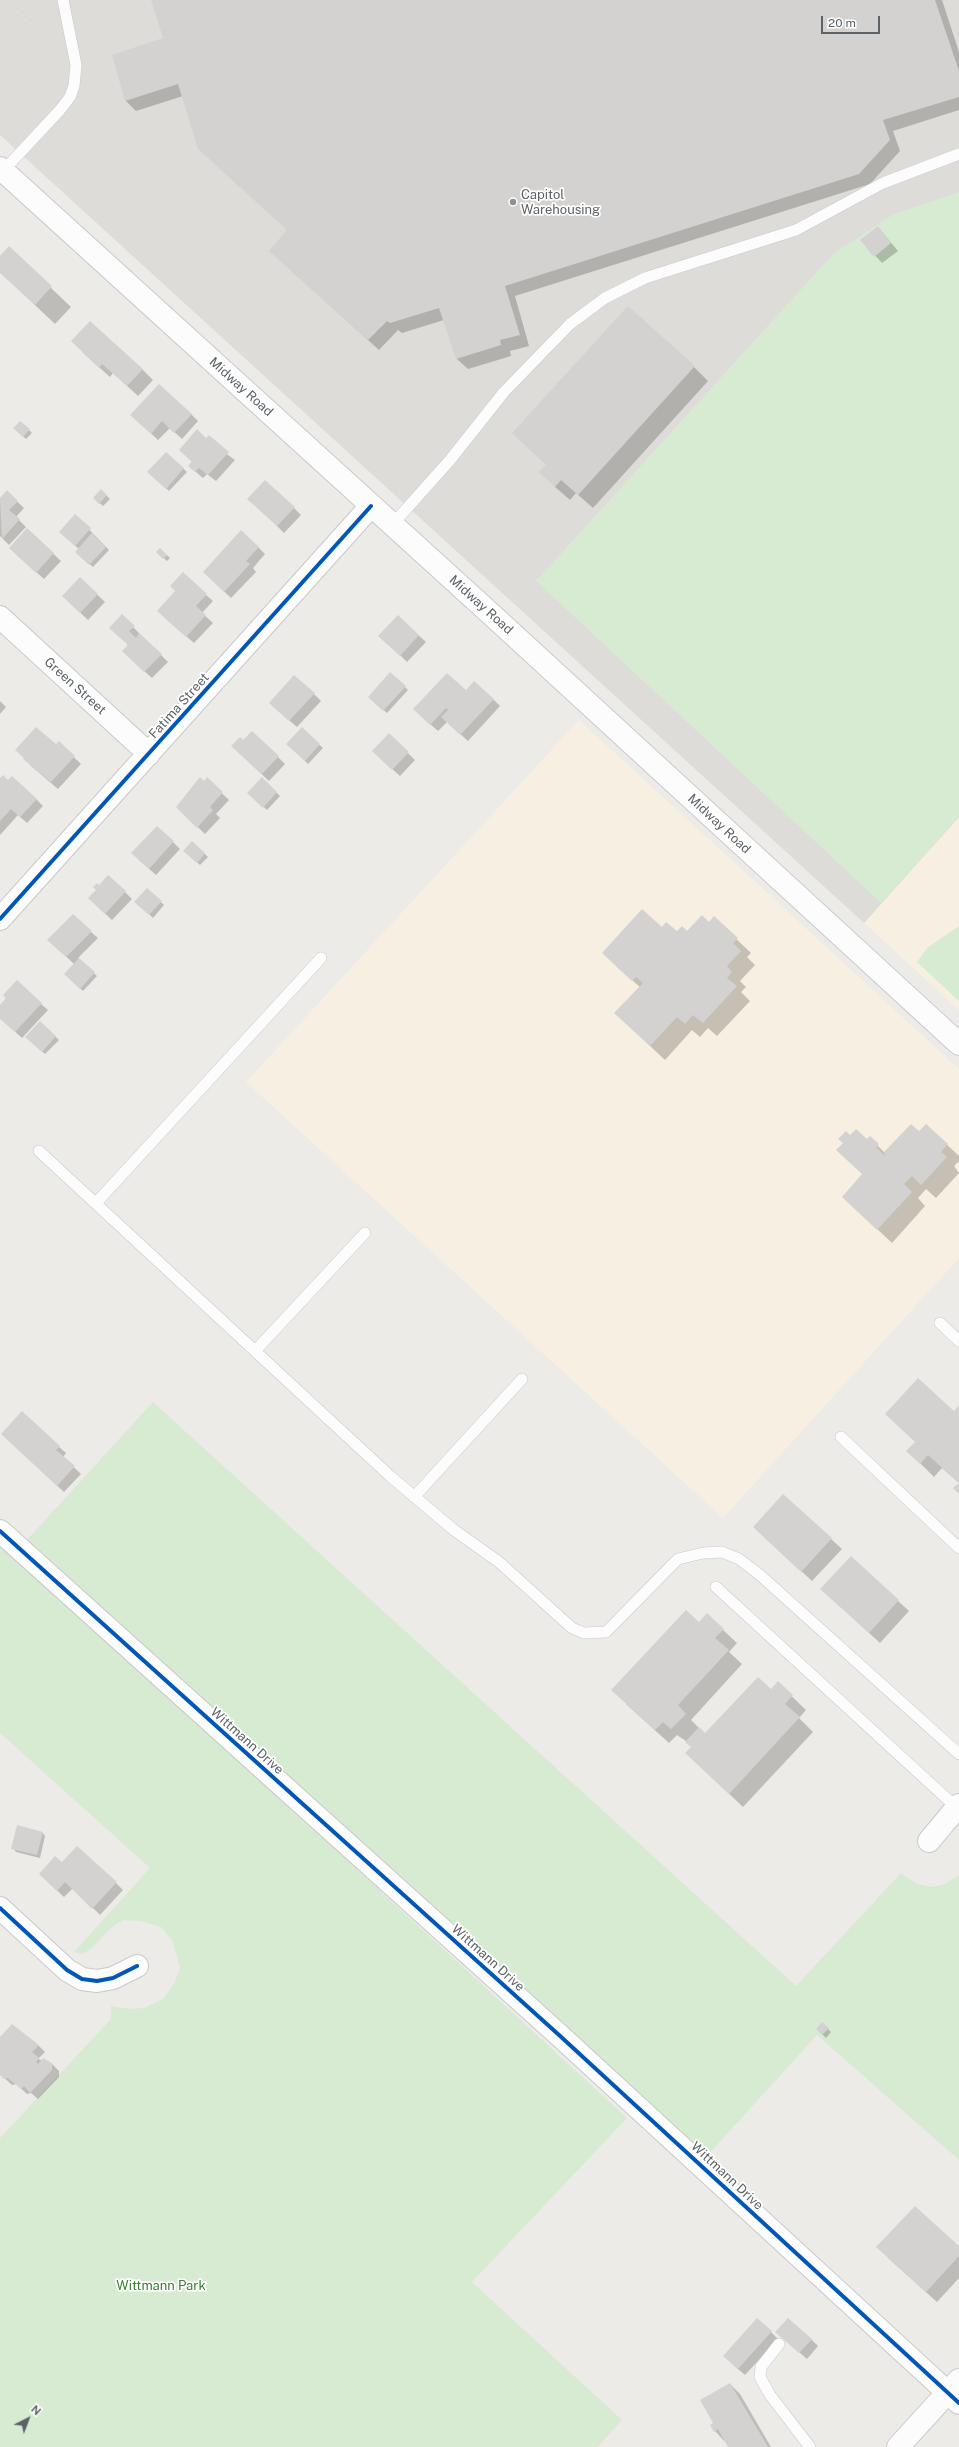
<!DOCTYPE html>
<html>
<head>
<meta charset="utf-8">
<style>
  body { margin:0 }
  #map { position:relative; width:959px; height:2447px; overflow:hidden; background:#edebe8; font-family:"Public Sans",sans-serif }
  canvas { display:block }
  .north { position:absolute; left:8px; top:2399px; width:40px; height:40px; -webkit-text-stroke:3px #fff; paint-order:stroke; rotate:42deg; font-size:11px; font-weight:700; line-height:16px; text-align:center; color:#5c6266 }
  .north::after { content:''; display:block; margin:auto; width:14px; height:18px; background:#5c6266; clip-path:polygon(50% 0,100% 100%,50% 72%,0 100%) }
  .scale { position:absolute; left:821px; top:16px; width:59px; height:18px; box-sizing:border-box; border:2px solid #5c6266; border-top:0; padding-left:5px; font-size:12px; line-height:14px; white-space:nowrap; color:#5c6266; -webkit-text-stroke:3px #fff; paint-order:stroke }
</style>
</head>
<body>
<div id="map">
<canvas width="959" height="2447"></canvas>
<div class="north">N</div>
<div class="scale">20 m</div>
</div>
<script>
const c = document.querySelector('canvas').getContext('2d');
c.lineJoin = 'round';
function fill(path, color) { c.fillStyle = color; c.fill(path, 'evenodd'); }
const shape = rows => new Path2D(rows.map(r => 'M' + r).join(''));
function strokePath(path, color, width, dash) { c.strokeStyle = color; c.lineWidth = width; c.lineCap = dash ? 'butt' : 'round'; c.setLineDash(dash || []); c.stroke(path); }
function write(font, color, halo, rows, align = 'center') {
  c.font = font + ' "Public Sans",sans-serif'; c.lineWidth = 3.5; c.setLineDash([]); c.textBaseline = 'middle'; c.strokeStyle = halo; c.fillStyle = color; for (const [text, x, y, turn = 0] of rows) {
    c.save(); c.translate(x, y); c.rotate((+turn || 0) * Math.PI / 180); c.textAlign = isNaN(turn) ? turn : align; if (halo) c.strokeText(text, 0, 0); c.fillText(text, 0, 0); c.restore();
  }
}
fill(shape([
  [579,720,959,1069,959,1258,723,1518,246,1082],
  [959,817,959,1010,864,923]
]), '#f7efe1');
fill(shape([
  [0,0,959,0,959,817,864,923,0,135]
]), '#dedcd9');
fill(shape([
  [959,192,959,817,881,903,536,581,833,254,894,214],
  [959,926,959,1001,917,962,927,948],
  [153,1402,796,1986,901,1873,917,1884,932,1887,945,1884,959,1875,959,2160,817,2035,706,2157,367,1846,351,1864,627,2118,472,2282,622,2420,598,2447,0,2447,0,2138,111,2019,111,2006,131,2009,144,2008,163,1999,174,1984,180,1968,173,1942,161,1927,141,1921,123,1920,112,1927,90,1950,82,1954,74,1952,150,1868,0,1733,0,1540,25,1542]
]), '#d7ead2');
fill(shape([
  [152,0,942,0,959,52,959,110,893,131,900,151,870,184,515,296,529,346,510,351,511,356,468,369,457,359,444,320,402,333,398,330,379,350,281,261,288,231,183,96,136,111,126,101,113,56,164,39],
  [878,227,898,251,882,263,861,240],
  [9,248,71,307,55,324,0,272,0,258],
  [82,352,142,369,153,380,138,396,113,373,110,377],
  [694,367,708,381,593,508,576,493,570,500,554,486,547,465,513,433],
  [191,414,198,421,182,439,170,428,158,440,139,422],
  [15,428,29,430,32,433,26,439],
  [206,439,235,460,216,481,207,474,203,478,189,466],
  [166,453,187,472,169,491,149,472],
  [101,490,110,499,103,506,94,498],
  [7,492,24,508,16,517,26,527,9,545,0,536,0,498],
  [256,505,294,508,301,515,284,533],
  [75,515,109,550,93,567,77,552,79,549,60,532],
  [27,529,61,561,44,579,17,555],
  [258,547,265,554,253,568,256,572,231,598,211,579],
  [160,549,170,558,167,561,157,552],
  [80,578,105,602,88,620,70,603],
  [206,595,213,601,202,613,213,623,194,643,165,618],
  [122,616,168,662,152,678,130,658],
  [398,617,426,642,407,662,387,642],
  [390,673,408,690,387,713,369,697],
  [466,692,493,699,500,706,468,741,447,722,438,731,421,716],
  [314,694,321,701,297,727,277,710],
  [0,701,6,707,0,714],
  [302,729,323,748,308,764,288,744],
  [389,735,415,760,400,776,380,758],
  [59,743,81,764,58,789,30,765],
  [239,753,278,757,285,764,269,781],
  [207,779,229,800,216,814,220,818,205,834,184,814],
  [262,779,280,796,267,810,249,793],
  [0,780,36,799,43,806,27,823,18,815,0,835],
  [173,842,180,849,156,875,139,860],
  [192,842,208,857,200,865,184,851],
  [109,876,132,899,112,920,96,905,99,886],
  [147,889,164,905,153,918,136,902],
  [714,918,751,953,747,957,755,965,740,981,746,987,741,992,750,1001,717,1036,708,1028,700,1037,692,1030,665,1060,630,1027,640,987,617,967,662,928,677,933,688,932,709,923],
  [91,932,98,938,78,958,97,976,83,991,65,974,74,964,56,947],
  [41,1004,48,1010,22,1038,0,1018,0,1006],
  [40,1022,59,1040,45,1054,26,1037],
  [926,1125,959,1156,959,1161,954,1166,959,1173,936,1198,926,1189,918,1198,925,1206,892,1243,857,1210,863,1174,850,1136,867,1141,870,1138,885,1153,919,1133],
  [959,1407,959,1483,942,1468,934,1477,908,1451],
  [9,1441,59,1447,66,1453,63,1457,81,1474,64,1492],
  [765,1538,831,1539,842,1549,812,1581],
  [832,1599,898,1601,909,1611,880,1643],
  [699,1624,723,1630,737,1643,729,1652,742,1664,691,1720,705,1734,771,1690,778,1683,806,1710,799,1718,813,1732,743,1807,701,1767,693,1747,686,1741,677,1735,669,1743,626,1704],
  [42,1832,45,1836,40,1858,16,1852,13,1848],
  [62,1863,116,1883,123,1890,100,1915,73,1888,64,1897,47,1881],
  [822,2023,831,2032,826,2038,817,2029],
  [0,2039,38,2045,45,2052,38,2059,52,2064,59,2071,59,2077,38,2099,31,2093,27,2094,16,2084,12,2085,0,2074],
  [959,2247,959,2278,937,2302,888,2258],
  [771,2332,778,2339,745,2375,731,2363],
  [784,2339,811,2339,818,2346,807,2359],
  [730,2384,740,2394,771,2447,730,2447,715,2431,715,2423]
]), '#0003');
fill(shape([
  [151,0,935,0,959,71,959,97,883,120,890,140,859,174,505,286,520,335,500,340,501,345,456,359,439,308,390,323,387,321,368,340,269,251,287,230,198,149,178,84,125,101,112,55,163,38],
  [878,226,891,243,874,257,860,240],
  [9,246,52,286,35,305,0,273,0,256],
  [628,306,695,366,578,495,561,480,555,487,539,472,546,465,512,433],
  [90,321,143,369,127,386,102,364,99,368,71,341],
  [159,384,192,414,174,433,162,421,151,434,130,415],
  [20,421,30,429,23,437,13,428],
  [197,429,206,438,209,435,229,452,208,475,199,468,195,472,188,466,192,462,179,450],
  [166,452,184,468,166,489,147,472],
  [265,480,295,507,277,526,247,499],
  [101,489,107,495,99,504,93,498],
  [7,490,18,501,9,510,20,519,2,539,0,498],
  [75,514,91,528,75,546,59,532],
  [27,528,54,553,36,573,9,548],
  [241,530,259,547,246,561,250,564,224,592,203,572],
  [92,533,106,547,89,565,75,552],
  [160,548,167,555,163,559,156,552],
  [183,572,207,594,196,606,206,615,186,637,157,611,175,591,170,586],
  [80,577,98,594,80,613,62,596],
  [122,614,135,626,129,631,136,638,139,633,162,654,144,672,122,651,128,645,109,628],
  [398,615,419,635,400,656,378,636],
  [390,672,406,686,383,711,368,697],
  [447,673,466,690,474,681,494,699,460,735,441,717,448,710,446,708,430,725,413,709],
  [294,675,315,693,289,721,269,703],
  [36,727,56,744,59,741,75,756,51,782,23,759,24,758,15,750],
  [302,727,320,744,305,761,286,744],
  [252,731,279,756,262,774,231,746,240,737,243,740],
  [389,733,409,752,392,770,372,751],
  [3,775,8,780,12,776,37,799,20,817,11,809,0,821,0,778],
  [200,777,204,781,207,777,223,792,210,807,213,810,197,828,176,807],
  [262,777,277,792,263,808,247,793],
  [157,826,174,841,149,869,131,853],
  [192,841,205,853,197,863,183,851],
  [108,875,126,891,105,914,88,898,96,890,93,887,97,883,99,885],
  [147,888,162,901,149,915,134,902],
  [642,909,662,927,666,922,677,931,682,926,687,931,702,915,709,922,714,916,738,938,733,943,741,951,727,966,732,972,727,978,737,986,703,1023,693,1015,685,1024,677,1017,650,1046,614,1013,643,983,636,977,632,981,602,953],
  [73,914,92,931,66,957,47,940],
  [79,958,95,972,80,989,64,974],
  [17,980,42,1003,15,1032,0,1019,0,1005,6,998,3,995],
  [40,1021,56,1036,42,1052,25,1037],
  [911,1124,919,1131,926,1124,948,1144,941,1152,947,1157,921,1185,912,1176,904,1184,912,1192,877,1230,842,1197,862,1174,836,1150,843,1143,838,1139,846,1131,850,1135,856,1129,867,1139,870,1136,879,1144,876,1147,885,1156,884,1152],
  [918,1378,954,1411,959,1405,959,1494,953,1488,959,1483,928,1455,920,1464,906,1451,915,1442,885,1414],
  [22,1411,60,1446,56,1450,75,1466,57,1486,1,1434],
  [783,1494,832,1538,801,1572,753,1527],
  [851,1556,899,1600,869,1633,820,1589],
  [686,1610,699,1622,707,1613,724,1629,715,1638,729,1650,678,1705,686,1714,671,1729,663,1722,655,1730,611,1690],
  [758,1677,771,1689,778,1681,793,1695,785,1704,800,1717,729,1794,685,1753,691,1747,685,1742,699,1727,705,1733],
  [17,1825,43,1832,37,1855,11,1849],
  [77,1846,117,1882,92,1909,65,1882,57,1891,39,1874,55,1856,62,1862],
  [822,2022,829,2028,822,2035,816,2029],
  [12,2024,39,2045,32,2052,39,2058,36,2062,38,2064,43,2058,52,2063,52,2070,30,2093,24,2086,21,2089,8,2078,4,2079,0,2075,0,2037],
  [915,2206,959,2246,959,2256,926,2292,876,2247],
  [757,2318,772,2331,738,2369,723,2356],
  [788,2318,812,2339,799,2353,775,2332],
  [730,2383,768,2447,728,2447,718,2429,714,2432,710,2425,713,2423,700,2400]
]), '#d4d2d1');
const lane = shape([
  [3,171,60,110,70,97,74,86,76,65,63,0],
  [392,525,450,460,504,392,570,324,605,298,645,278,796,230,883,183,959,154],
  [39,1151,390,1476,454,1530,499,1562,572,1628,584,1633,606,1632,678,1559,703,1553,722,1552,739,1559,760,1575,959,1754],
  [96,1203,321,958],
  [940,1323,959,1341],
  [255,1351,365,1233],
  [841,1437,959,1548],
  [414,1497,522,1379],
  [716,1587,957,1808],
  [779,2344,761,2367,760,2377,770,2395,810,2447]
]);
const street = shape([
  [0,617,149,754],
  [0,919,371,506],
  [0,1531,559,2035,959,2403],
  [929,1841,959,1805],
  [0,1908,67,1970,82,1979,97,1981,113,1978,137,1966],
  [898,2447,959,2380]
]);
const secondary = shape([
  [0,168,492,615,959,1044]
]);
strokePath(lane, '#c8c9c9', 12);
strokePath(street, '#c8c9c9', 24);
strokePath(secondary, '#c9caca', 24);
strokePath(lane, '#fcfcfc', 11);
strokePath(street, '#fcfcfc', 22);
strokePath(secondary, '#fcfcfc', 22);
strokePath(shape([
  [3,0,36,29]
]), '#e3e2e3', 3, [1, 5]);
strokePath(shape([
  [0,919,371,506],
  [0,1531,559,2035,959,2403],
  [0,1908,67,1970,82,1979,97,1981,113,1978,137,1966]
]), '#0057b8', 4);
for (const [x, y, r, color] of [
  [513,202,4,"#8f9294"]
]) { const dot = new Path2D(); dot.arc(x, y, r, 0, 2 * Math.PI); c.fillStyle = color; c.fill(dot); strokePath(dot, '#fff', 1.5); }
write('13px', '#5c6266', '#fff', [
  ["Capitol",521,195],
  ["Warehousing",521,210]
], 'left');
write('13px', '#5c6266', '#fff', [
  ["Midway Road",241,387,42],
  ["Midway Road",481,605,42],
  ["Green Street",75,686,42],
  ["Fatima Street",179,706,-48],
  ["Midway Road",719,824,43],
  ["Wittmann Drive",247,1741,42],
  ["Wittmann Drive",488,1958,42],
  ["Wittmann Drive",727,2176,43]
]);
write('13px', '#36832f', '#fff', [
  ["Wittmann Park",161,2286]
]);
</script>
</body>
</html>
